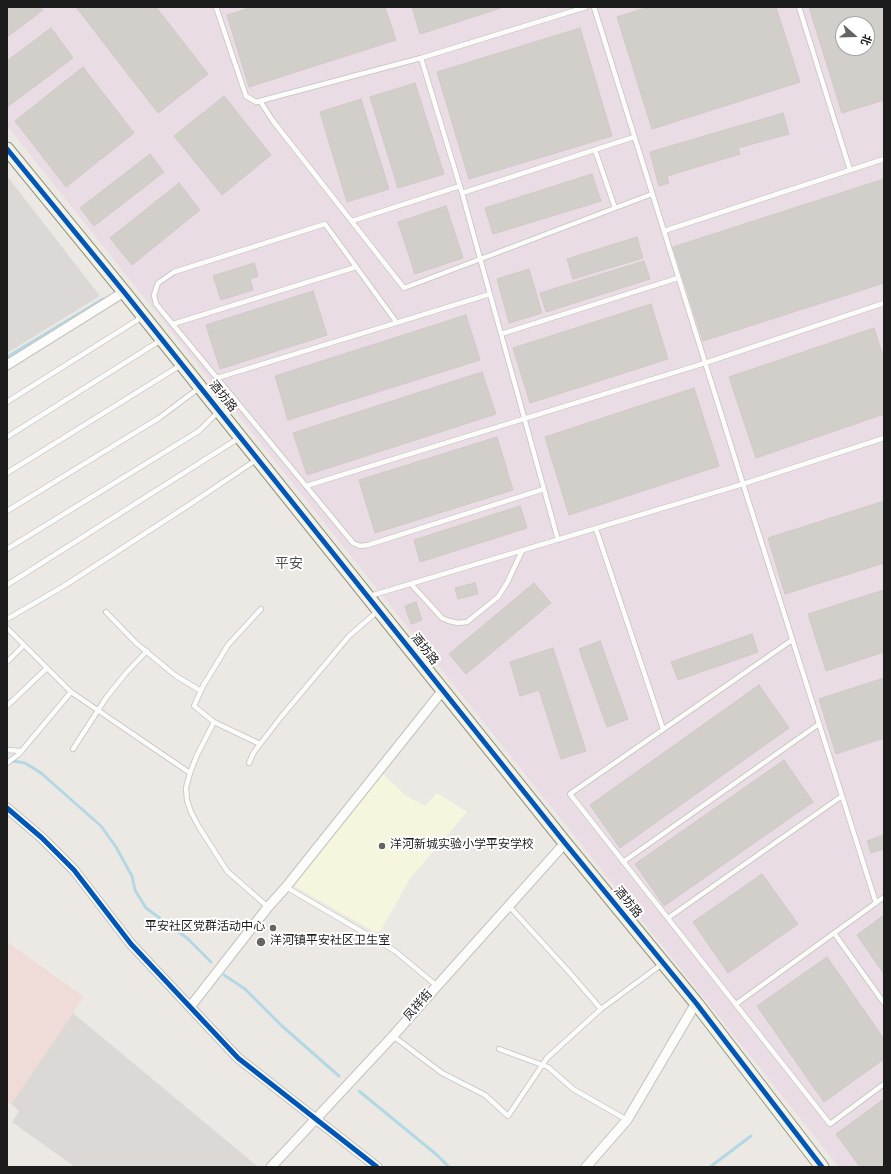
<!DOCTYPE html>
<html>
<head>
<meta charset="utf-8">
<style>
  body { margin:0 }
  #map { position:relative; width:891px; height:1174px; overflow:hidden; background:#ece9e4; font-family:Overpass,"Noto Sans SC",sans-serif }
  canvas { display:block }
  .frame { position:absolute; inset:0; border:8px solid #1c1c1c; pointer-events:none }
  .north { position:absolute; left:835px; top:16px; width:40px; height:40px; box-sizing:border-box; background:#fff; border:1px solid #a4a4a4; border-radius:50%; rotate:110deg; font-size:11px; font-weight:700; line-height:16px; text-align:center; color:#1c1c1c }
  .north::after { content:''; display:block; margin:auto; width:14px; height:18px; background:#656462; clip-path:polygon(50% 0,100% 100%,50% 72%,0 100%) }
</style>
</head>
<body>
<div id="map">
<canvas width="891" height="1174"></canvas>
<div class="frame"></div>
<div class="north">北</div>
</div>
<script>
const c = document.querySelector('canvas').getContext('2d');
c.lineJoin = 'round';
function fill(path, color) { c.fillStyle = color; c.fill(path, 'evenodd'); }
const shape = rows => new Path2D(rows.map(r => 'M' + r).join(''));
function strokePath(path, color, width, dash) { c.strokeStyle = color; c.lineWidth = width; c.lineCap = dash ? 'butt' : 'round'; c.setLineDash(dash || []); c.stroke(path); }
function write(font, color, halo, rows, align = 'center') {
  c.font = font + ' Overpass,"Noto Sans SC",sans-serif'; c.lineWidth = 4; c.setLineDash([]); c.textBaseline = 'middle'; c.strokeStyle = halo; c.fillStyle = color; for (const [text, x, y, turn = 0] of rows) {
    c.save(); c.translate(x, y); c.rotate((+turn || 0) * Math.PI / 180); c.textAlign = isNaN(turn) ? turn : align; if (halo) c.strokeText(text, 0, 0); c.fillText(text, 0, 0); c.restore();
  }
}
fill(shape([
  [7,176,100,296,7,353],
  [73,1013,257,1166,256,1167,75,1167,12,1122,19,1111,11,1104]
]), '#dbd8d6');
fill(shape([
  [7,942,84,997,11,1104,7,1101]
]), '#efdbd8');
fill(shape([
  [7,7,884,7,884,1167,839,1167,7,126],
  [843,24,867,24,867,48,843,48]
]), '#eadce4');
fill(shape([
  [383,774,405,795,425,806,437,793,467,812,409,880,381,930,377,932,373,931,294,886]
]), '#f6f5de');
strokePath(shape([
  [7,357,103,299],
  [7,760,25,763,41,773,101,826,116,847,132,876,135,890,146,908,187,938,211,962],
  [224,975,245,989,282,1026,339,1076],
  [359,1091,437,1155,449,1167],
  [710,1167,751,1136]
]), '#b4d8e3', 3);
const building = shape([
  [7,7,41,7,43,10,7,37,7,7],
  [76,7,156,7,208,74,158,113,76,7],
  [253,7,385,7,396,40,249,87,227,15,253,7],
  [412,7,504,7,420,34,412,7],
  [649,7,776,7,800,82,652,129,617,17,649,7],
  [809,7,884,7,884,100,842,113,809,7],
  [843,24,867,24,867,48,843,48,843,24],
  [51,28,73,58,7,107,7,61,51,28],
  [580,28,612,136,469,179,437,72,580,28],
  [83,67,134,133,66,187,15,121,83,67],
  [415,83,444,174,398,188,370,97,415,83],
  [224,96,271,155,222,195,174,136,224,96],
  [361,99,389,189,347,202,320,112,361,99],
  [783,113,789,134,738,148,740,154,667,176,669,183,659,186,650,152,783,113],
  [150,154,164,172,94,226,80,208,150,154],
  [592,174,601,201,493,234,485,208,592,174],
  [884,179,884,283,703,341,673,247,884,179],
  [179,183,200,210,132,265,110,238,179,183],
  [446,206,463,258,415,274,398,222,446,206],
  [637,237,643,258,573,279,567,259,637,237],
  [644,261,650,279,546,312,540,293,644,261],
  [254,263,258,276,250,279,253,290,221,300,213,276,254,263],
  [529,269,542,313,509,323,497,279,529,269],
  [313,291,327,335,220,369,206,325,313,291],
  [651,304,668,359,530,403,513,348,651,304],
  [466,315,480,360,288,420,275,376,466,315],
  [874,328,884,359,884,414,756,458,729,377,874,328],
  [482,372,496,414,307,475,293,433,482,372],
  [694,388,719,466,569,515,545,437,694,388],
  [497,437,513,490,375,533,359,480,497,437],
  [884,501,884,563,785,594,768,538,884,501],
  [520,506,527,528,420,562,414,540,520,506],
  [475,583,478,594,458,599,455,588,475,583],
  [534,583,551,603,466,674,449,654,534,583],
  [884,590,884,652,826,671,808,614,884,590],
  [416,602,422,620,411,624,405,606,416,602],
  [752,634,758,652,678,680,671,662,752,634],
  [600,641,628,719,607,727,579,649,600,641],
  [553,648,586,751,561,759,539,690,520,696,510,662,553,648],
  [884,678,884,738,836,754,819,699,884,678],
  [759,685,789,728,620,848,590,805,759,685],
  [784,760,813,802,664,906,635,864,784,760],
  [884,835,884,849,871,853,867,841,884,835],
  [762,874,798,924,728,973,693,922,762,874],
  [884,915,884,974,857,935,884,915],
  [827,957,884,1039,884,1059,824,1102,757,1006,827,957],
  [884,1099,884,1167,860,1167,836,1134,884,1099]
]);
fill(building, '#d2cfcb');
strokePath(building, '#cfcac5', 1);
const lane = shape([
  [216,7,246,96,256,102,421,58,586,7],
  [594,7,743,484,876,903],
  [799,7,850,170],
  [421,58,462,193,558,540],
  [260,101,273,121,404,288,652,194],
  [595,150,615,208],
  [462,193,634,137],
  [352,221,460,186],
  [664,231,884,159],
  [397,323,325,224,174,272,158,283,154,295,156,304,353,543,360,546,368,545,544,489],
  [173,324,356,267],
  [501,334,678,278],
  [217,378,490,294],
  [7,402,142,317],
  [7,437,161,340],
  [7,473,181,365],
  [306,486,705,363,884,303],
  [7,511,159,418,199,388],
  [596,529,663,729],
  [7,549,199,431,218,412],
  [411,584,442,618,449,621,458,623,467,622,498,597,507,583,522,551],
  [7,585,239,438],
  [370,596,743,484,884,438],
  [106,612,136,643,176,676,201,691],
  [7,619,64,586,192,503,256,460],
  [7,628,71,692,190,773],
  [792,640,570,794,830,1124,884,1084],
  [7,662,24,645],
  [7,706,46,669],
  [214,722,197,755,190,773,186,788,187,800,191,812,199,827,227,871,268,907],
  [260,744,214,722,194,706,203,686,228,645,261,609],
  [73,749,106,698,126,673,147,651],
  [7,750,21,751],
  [7,763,19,754,71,692],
  [249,763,254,752,281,717,349,636,378,611],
  [623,862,819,724],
  [286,887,395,951,437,986],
  [509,906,570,973,601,1009],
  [668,918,842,796],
  [834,933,884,1003],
  [736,1004,884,897],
  [393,1036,442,1073,485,1095,508,1116,547,1058,601,1009,662,964],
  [499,1049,548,1067,573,1089,627,1120]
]);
const street = shape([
  [7,365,124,292],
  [7,808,42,838,74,870,131,944,238,1058,377,1167],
  [190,1007,268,907,286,887,443,690],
  [271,1167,393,1036,437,986,565,843],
  [586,1167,627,1120,696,1003]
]);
const secondary = shape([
  [7,149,124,292,565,843,696,1003,822,1167]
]);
strokePath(lane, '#c4c2c0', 6);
strokePath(street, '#c4c2c0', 11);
strokePath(secondary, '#93957c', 15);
strokePath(lane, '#fcfcfb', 4.5);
strokePath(street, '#fcfcfb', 9);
strokePath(secondary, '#f3f3e8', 13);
strokePath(shape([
  [7,149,124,292,565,843,696,1003,822,1167],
  [7,808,42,838,74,870,131,944,238,1058,377,1167]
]), '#0057b8', 5);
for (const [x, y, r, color] of [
  [382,846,4,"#656462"],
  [273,928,4,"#656462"],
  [261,942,5,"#656462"]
]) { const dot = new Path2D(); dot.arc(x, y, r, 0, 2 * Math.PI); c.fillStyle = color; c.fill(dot); strokePath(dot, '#fff', 1.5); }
write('12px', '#1c1c1c', '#fff', [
  ["酒坊路",222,397,51],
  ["酒坊路",424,650,52],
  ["酒坊路",627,903,51],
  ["凤祥街",419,1006,-49]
]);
write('12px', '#1c1c1c', '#fff', [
  ["洋河新城实验小学平安学校",390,846],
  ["平安社区党群活动中心",265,928,"right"],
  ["洋河镇平安社区卫生室",270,942]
], 'left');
write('14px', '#4f4f4f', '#fff', [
  ["平安",289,565]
]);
</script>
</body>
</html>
